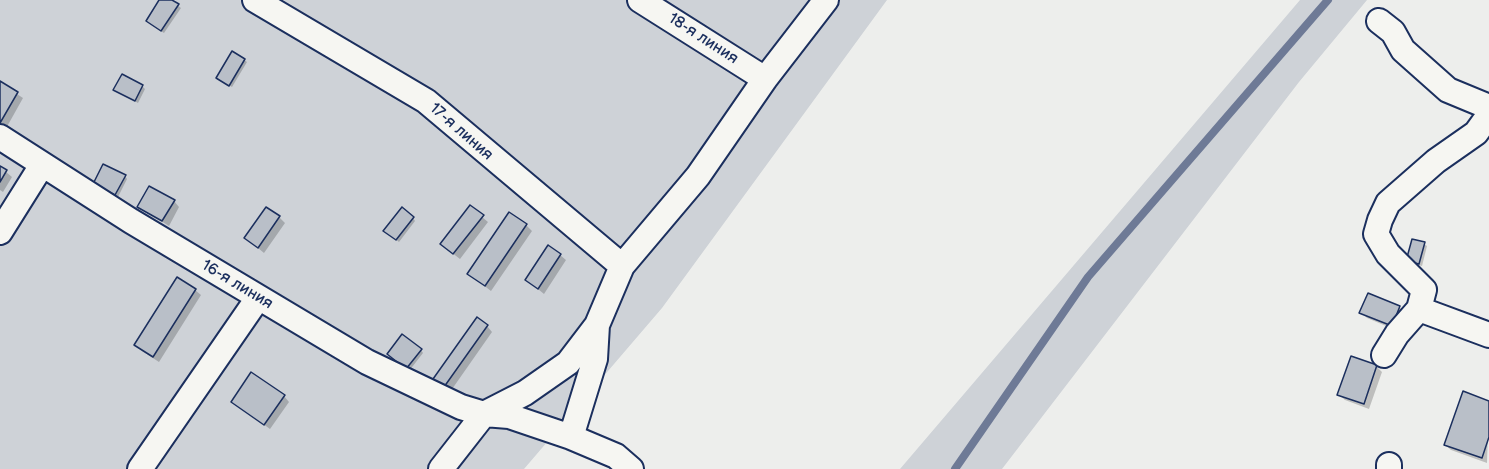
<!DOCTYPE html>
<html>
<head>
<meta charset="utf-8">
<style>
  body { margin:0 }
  canvas { display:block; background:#edeeec }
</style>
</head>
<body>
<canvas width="1489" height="469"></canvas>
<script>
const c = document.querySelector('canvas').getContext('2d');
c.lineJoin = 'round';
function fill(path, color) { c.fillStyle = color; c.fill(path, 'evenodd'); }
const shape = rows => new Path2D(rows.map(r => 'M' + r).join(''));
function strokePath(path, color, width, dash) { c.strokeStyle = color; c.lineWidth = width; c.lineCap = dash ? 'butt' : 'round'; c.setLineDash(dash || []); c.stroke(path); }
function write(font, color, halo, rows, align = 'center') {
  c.font = font + ' "Balsamiq Sans",sans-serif'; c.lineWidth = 5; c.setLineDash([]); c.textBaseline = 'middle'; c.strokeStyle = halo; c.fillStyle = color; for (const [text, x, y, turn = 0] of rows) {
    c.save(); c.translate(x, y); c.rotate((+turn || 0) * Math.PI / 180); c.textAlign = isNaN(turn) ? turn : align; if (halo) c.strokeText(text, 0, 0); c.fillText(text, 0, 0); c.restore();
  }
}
fill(shape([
  [0,0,887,0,662,308,524,469,0,469],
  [1300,0,1367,0,1299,82,1002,469,900,469]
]), '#ced2d7');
fill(shape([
  [161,0,170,0,181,8,164,33,150,24],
  [244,60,247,62,232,87,221,80],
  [0,83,23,98,4,132,0,130],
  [142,86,145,89,138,103,115,90],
  [0,167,12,177,3,192,0,190],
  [125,176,127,179,118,197,97,186],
  [174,201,179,207,169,226,139,207],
  [470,207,488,222,460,259,447,249],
  [279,217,285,223,264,253,246,238],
  [413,218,415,221,399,242,388,233],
  [526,225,532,231,491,291,469,274],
  [1424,244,1427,246,1422,266,1411,263],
  [560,255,566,260,544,294,527,280],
  [195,290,201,295,159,362,142,351,136,345],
  [1369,295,1400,308,1405,313,1398,331,1367,318,1361,312],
  [487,326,492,332,450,392,435,379],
  [421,350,423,353,409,371,389,354],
  [1376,366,1382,372,1369,409,1345,400,1339,395],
  [284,396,289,402,270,429,233,402],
  [1489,402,1487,463,1451,450,1445,445]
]), '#0003');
strokePath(shape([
  [955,469,1088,277,1328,0]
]), '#6e7a96', 8);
const building = shape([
  [159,0,172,0,179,4,161,31,146,21,159,0],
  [232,51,245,59,229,86,216,78,232,51],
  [122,74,143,85,135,101,113,90,122,74],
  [0,81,18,92,0,123,0,81],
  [103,164,126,175,115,195,93,184,103,164],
  [0,166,7,170,0,182,0,166],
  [149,186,175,200,162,221,137,207,149,186],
  [470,205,484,215,453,254,440,244,470,205],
  [266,207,280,216,258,248,244,238,266,207],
  [402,207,414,217,396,240,383,231,402,207],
  [509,212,527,224,485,286,467,274,509,212],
  [1412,239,1425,242,1419,264,1406,261,1412,239],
  [548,245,561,254,538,289,525,280,548,245],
  [177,277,196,289,153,357,134,345,177,277],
  [1368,293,1400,306,1392,326,1359,313,1368,293],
  [477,317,488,325,444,387,433,379,477,317],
  [402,334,422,349,406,369,387,354,402,334],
  [1351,356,1377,365,1364,404,1337,395,1351,356],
  [251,372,285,395,264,425,231,402,251,372],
  [1463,391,1489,401,1489,437,1482,458,1444,445,1463,391]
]);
fill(building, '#b9bfc8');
strokePath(building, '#1b2f5e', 1.5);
const minor = shape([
  [255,0,426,101,622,266],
  [640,0,765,79],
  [1379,21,1393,32,1403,50,1448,90,1489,107],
  [0,137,131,221,367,362,461,407,484,414,509,416,571,437,616,456,631,469],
  [0,232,42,165],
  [1419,309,1489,335],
  [1384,355,1397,334,1419,309,1424,290,1388,254,1376,234,1380,220,1388,203,1436,161,1476,133,1489,115],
  [571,437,595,359,597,325,622,266,698,176,765,79,826,0],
  [140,469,258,298],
  [441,469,484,414,525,393,568,363,597,325],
  [1389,469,1389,465]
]);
strokePath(minor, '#1b2f5e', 28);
strokePath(minor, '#f6f6f2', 24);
write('16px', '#1b2f5e', '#f6f6f2', [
  ["18-я линия",703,39,33],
  ["17-я линия",461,132,41],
  ["16-я линия",237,285,31]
]);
</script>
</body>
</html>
